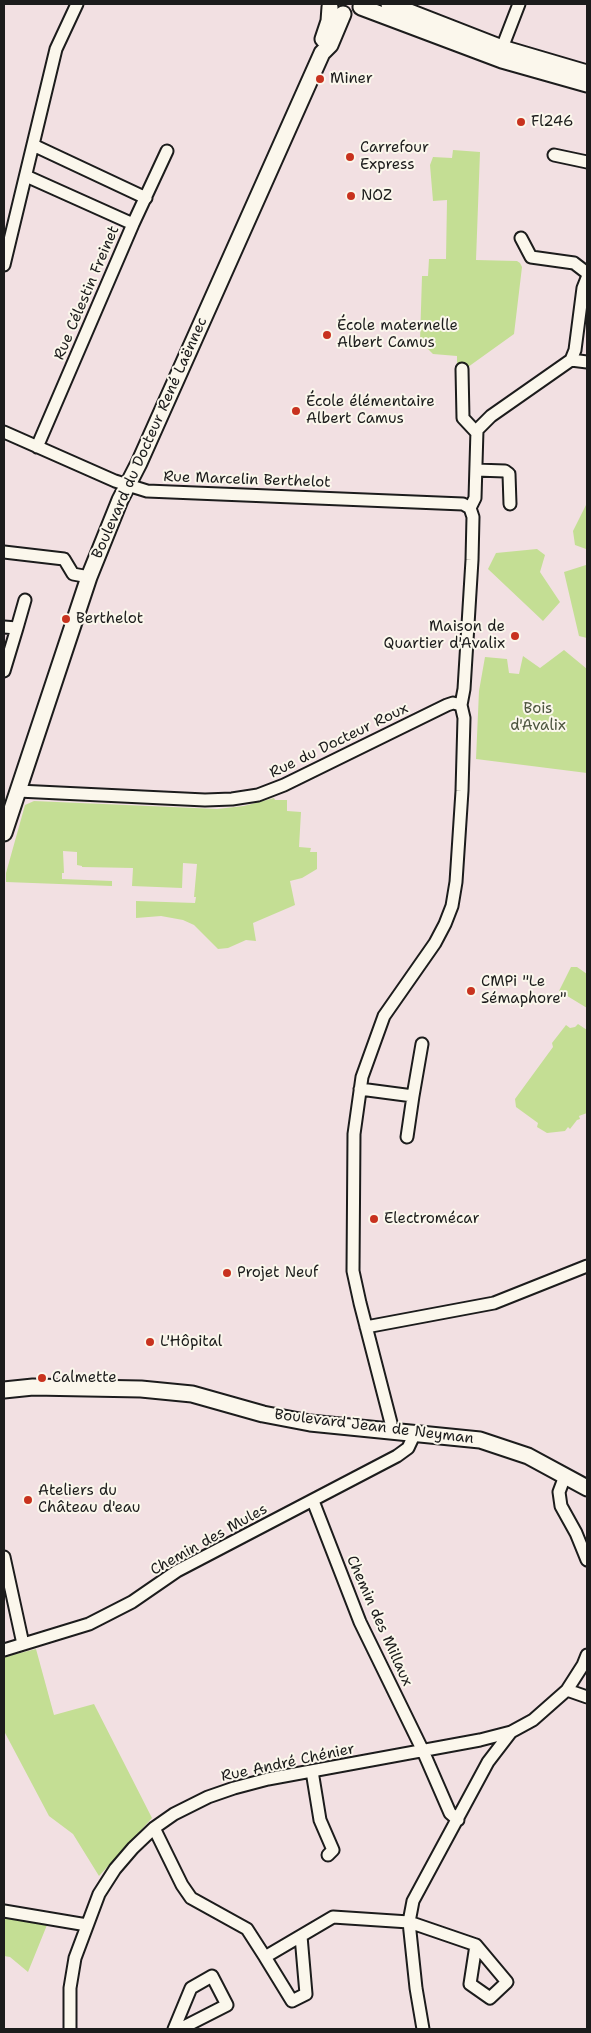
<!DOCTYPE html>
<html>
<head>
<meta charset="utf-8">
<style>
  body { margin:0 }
  #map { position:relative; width:591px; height:2033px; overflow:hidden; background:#f2e0e2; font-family:"Shantell Sans",sans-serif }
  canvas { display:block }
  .frame { position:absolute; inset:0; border:5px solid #1c1c1c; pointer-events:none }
</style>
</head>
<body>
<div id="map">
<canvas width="591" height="2033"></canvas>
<div class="frame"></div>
</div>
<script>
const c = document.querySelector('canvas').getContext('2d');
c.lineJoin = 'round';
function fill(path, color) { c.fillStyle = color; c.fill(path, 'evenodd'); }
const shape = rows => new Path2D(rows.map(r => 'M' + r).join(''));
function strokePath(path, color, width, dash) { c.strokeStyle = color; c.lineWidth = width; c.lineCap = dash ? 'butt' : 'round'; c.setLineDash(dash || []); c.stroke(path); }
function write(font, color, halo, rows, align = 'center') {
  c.font = font + ' "Shantell Sans",sans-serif'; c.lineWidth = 4; c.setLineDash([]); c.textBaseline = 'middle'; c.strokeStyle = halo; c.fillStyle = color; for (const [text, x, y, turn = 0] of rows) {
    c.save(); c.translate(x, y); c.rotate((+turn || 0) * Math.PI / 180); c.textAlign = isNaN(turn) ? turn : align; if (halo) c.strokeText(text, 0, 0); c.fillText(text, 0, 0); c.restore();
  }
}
fill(shape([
  [453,150,480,152,476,260,517,261,520,263,522,267,514,334,468,367,457,366,457,356,433,354,420,341,422,276,428,276,429,259,446,259,447,200,433,201,430,165,433,157,452,158],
  [587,503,587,549,586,549,575,545,573,531],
  [537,549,545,555,540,572,560,602,543,621,488,569,496,553],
  [586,565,587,566,587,638,579,636,564,572],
  [564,650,587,669,587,773,476,759,479,691,485,657,507,659,509,673,519,674,523,656,540,668],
  [274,798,275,800,287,800,287,811,301,812,299,847,311,848,310,852,317,852,317,869,302,878,290,881,295,905,253,923,256,941,246,940,228,948,218,949,194,925,183,920,161,916,136,918,136,901,195,903,196,897,194,897,197,864,183,863,182,888,132,886,133,868,82,867,82,866,77,865,77,852,63,851,64,873,62,873,62,879,112,881,112,886,6,882,6,873,25,805,34,801,217,809,244,806],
  [571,967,577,967,587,974,587,1008,559,991],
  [578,1024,587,1030,587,1113,579,1116,580,1119,577,1120,570,1129,568,1127,565,1131,547,1133,537,1127,538,1123,516,1107,515,1099,553,1047,552,1043,566,1025,570,1028,575,1027],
  [36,1649,54,1715,94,1704,152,1818,99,1876,73,1834,49,1816,4,1731,4,1657],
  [4,1918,47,1925,28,1972,10,1957,4,1956]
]), '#c4de94');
const street = shape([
  [502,48,519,4],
  [33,145,146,198],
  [554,155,587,162],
  [26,176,133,224],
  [521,238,531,257,574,263,587,273],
  [4,265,56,49,77,4],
  [571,360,587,362],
  [462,369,463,418,477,433],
  [4,432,115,481,147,491,463,504,470,508],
  [37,447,133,224,167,151],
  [476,470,505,471,509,474,510,504],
  [470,508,475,498,477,430,491,416,571,360,575,350,583,288,587,278],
  [4,552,64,559,73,574,89,577],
  [4,627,17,628,4,671],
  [17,628,25,600],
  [18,791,205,800,232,799,258,795,284,785,447,705,453,703,461,705],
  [360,1089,413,1096,407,1137],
  [413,1096,422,1044],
  [366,1327,494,1303,587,1266],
  [391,1431,391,1423,360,1303,353,1271,354,1134,362,1077,384,1016,435,943,445,924,452,906,456,882,462,791,464,718,461,705,464,689,472,560,473,517,470,508],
  [565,1476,559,1492,561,1506,576,1533,587,1560],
  [313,1501,360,1622,423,1751,450,1813,458,1820],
  [4,1557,23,1644],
  [4,1650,89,1624,132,1602,177,1571,397,1456,408,1448,415,1433],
  [567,1690,587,1697],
  [312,1771,320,1820,333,1850,328,1855],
  [154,1828,182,1885,191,1898,247,1929,265,1957,333,1917,409,1922,476,1945,507,1982,490,1998,470,1984,476,1945],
  [4,1911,87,1925],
  [265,1957,292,2001,306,1994,301,1936],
  [70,2029,70,1988,75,1958,99,1894,115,1869,133,1848,154,1828,174,1814,208,1797,234,1788,268,1779,480,1740,511,1732,533,1720,567,1690,583,1665,587,1655],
  [174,2029,191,1988,212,1976,227,2005,180,2029],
  [423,2029,416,1988,409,1922,413,1901,488,1762,511,1732]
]);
const secondary = shape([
  [389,4,502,48,587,73],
  [361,7,502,60,587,84],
  [323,39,329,21,330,7],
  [4,833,89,577,120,500,139,463,322,53,330,45,343,14],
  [4,1390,33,1387,141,1389,192,1394,263,1414,310,1423,480,1440,528,1456,587,1488]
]);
strokePath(street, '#1c1c1c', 15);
strokePath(secondary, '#1c1c1c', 19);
strokePath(street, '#fbf7ec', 11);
strokePath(secondary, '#fbf7ec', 15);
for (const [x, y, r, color] of [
  [320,79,5,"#c8321e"],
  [521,122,5,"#c8321e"],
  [350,157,5,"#c8321e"],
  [351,196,5,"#c8321e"],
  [327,335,5,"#c8321e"],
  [296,411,5,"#c8321e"],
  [66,619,5,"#c8321e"],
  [515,636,5,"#c8321e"],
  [471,991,5,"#c8321e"],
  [374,1219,5,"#c8321e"],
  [227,1273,5,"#c8321e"],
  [150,1342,5,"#c8321e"],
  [42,1378,5,"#c8321e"],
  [28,1500,5,"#c8321e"]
]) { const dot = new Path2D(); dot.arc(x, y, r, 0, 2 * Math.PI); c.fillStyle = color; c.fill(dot); strokePath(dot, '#fbf7ec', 2); }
write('15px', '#1c1c1c', '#fbf7ec', [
  ["Miner",330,79],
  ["Fl246",531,122],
  ["Carrefour",360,148],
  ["Express",360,165],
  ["NOZ",361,196],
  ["École maternelle",337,326],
  ["Albert Camus",337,343],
  ["École élémentaire",306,402],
  ["Albert Camus",306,419],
  ["Berthelot",76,619],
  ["Maison de",505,627,"right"],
  ["Quartier d'Avalix",505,644,"right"],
  ["CMPi \"Le",481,982],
  ["Sémaphore\"",481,999],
  ["Electromécar",384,1219],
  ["Projet Neuf",237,1273],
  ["L'Hôpital",160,1342],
  ["Calmette",52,1378],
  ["Ateliers du",38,1491],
  ["Château d'eau",38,1508]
], 'left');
write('15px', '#1c1c1c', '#fbf7ec', [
  ["Rue Célestin Freinet",87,293,-67],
  ["Boulevard du Docteur René Laënnec",150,438,-66],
  ["Rue Marcelin Berthelot",247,480,2],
  ["Rue du Docteur Roux",339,741,-26],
  ["Boulevard Jean de Neyman",374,1427,7],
  ["Chemin des Mules",209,1540,-29],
  ["Chemin des Millaux",379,1621,66],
  ["Rue André Chénier",288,1763,-12]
]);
write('15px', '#4e5640', '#fbf7ec', [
  ["Bois",538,709],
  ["d'Avalix",538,726]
]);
</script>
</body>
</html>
